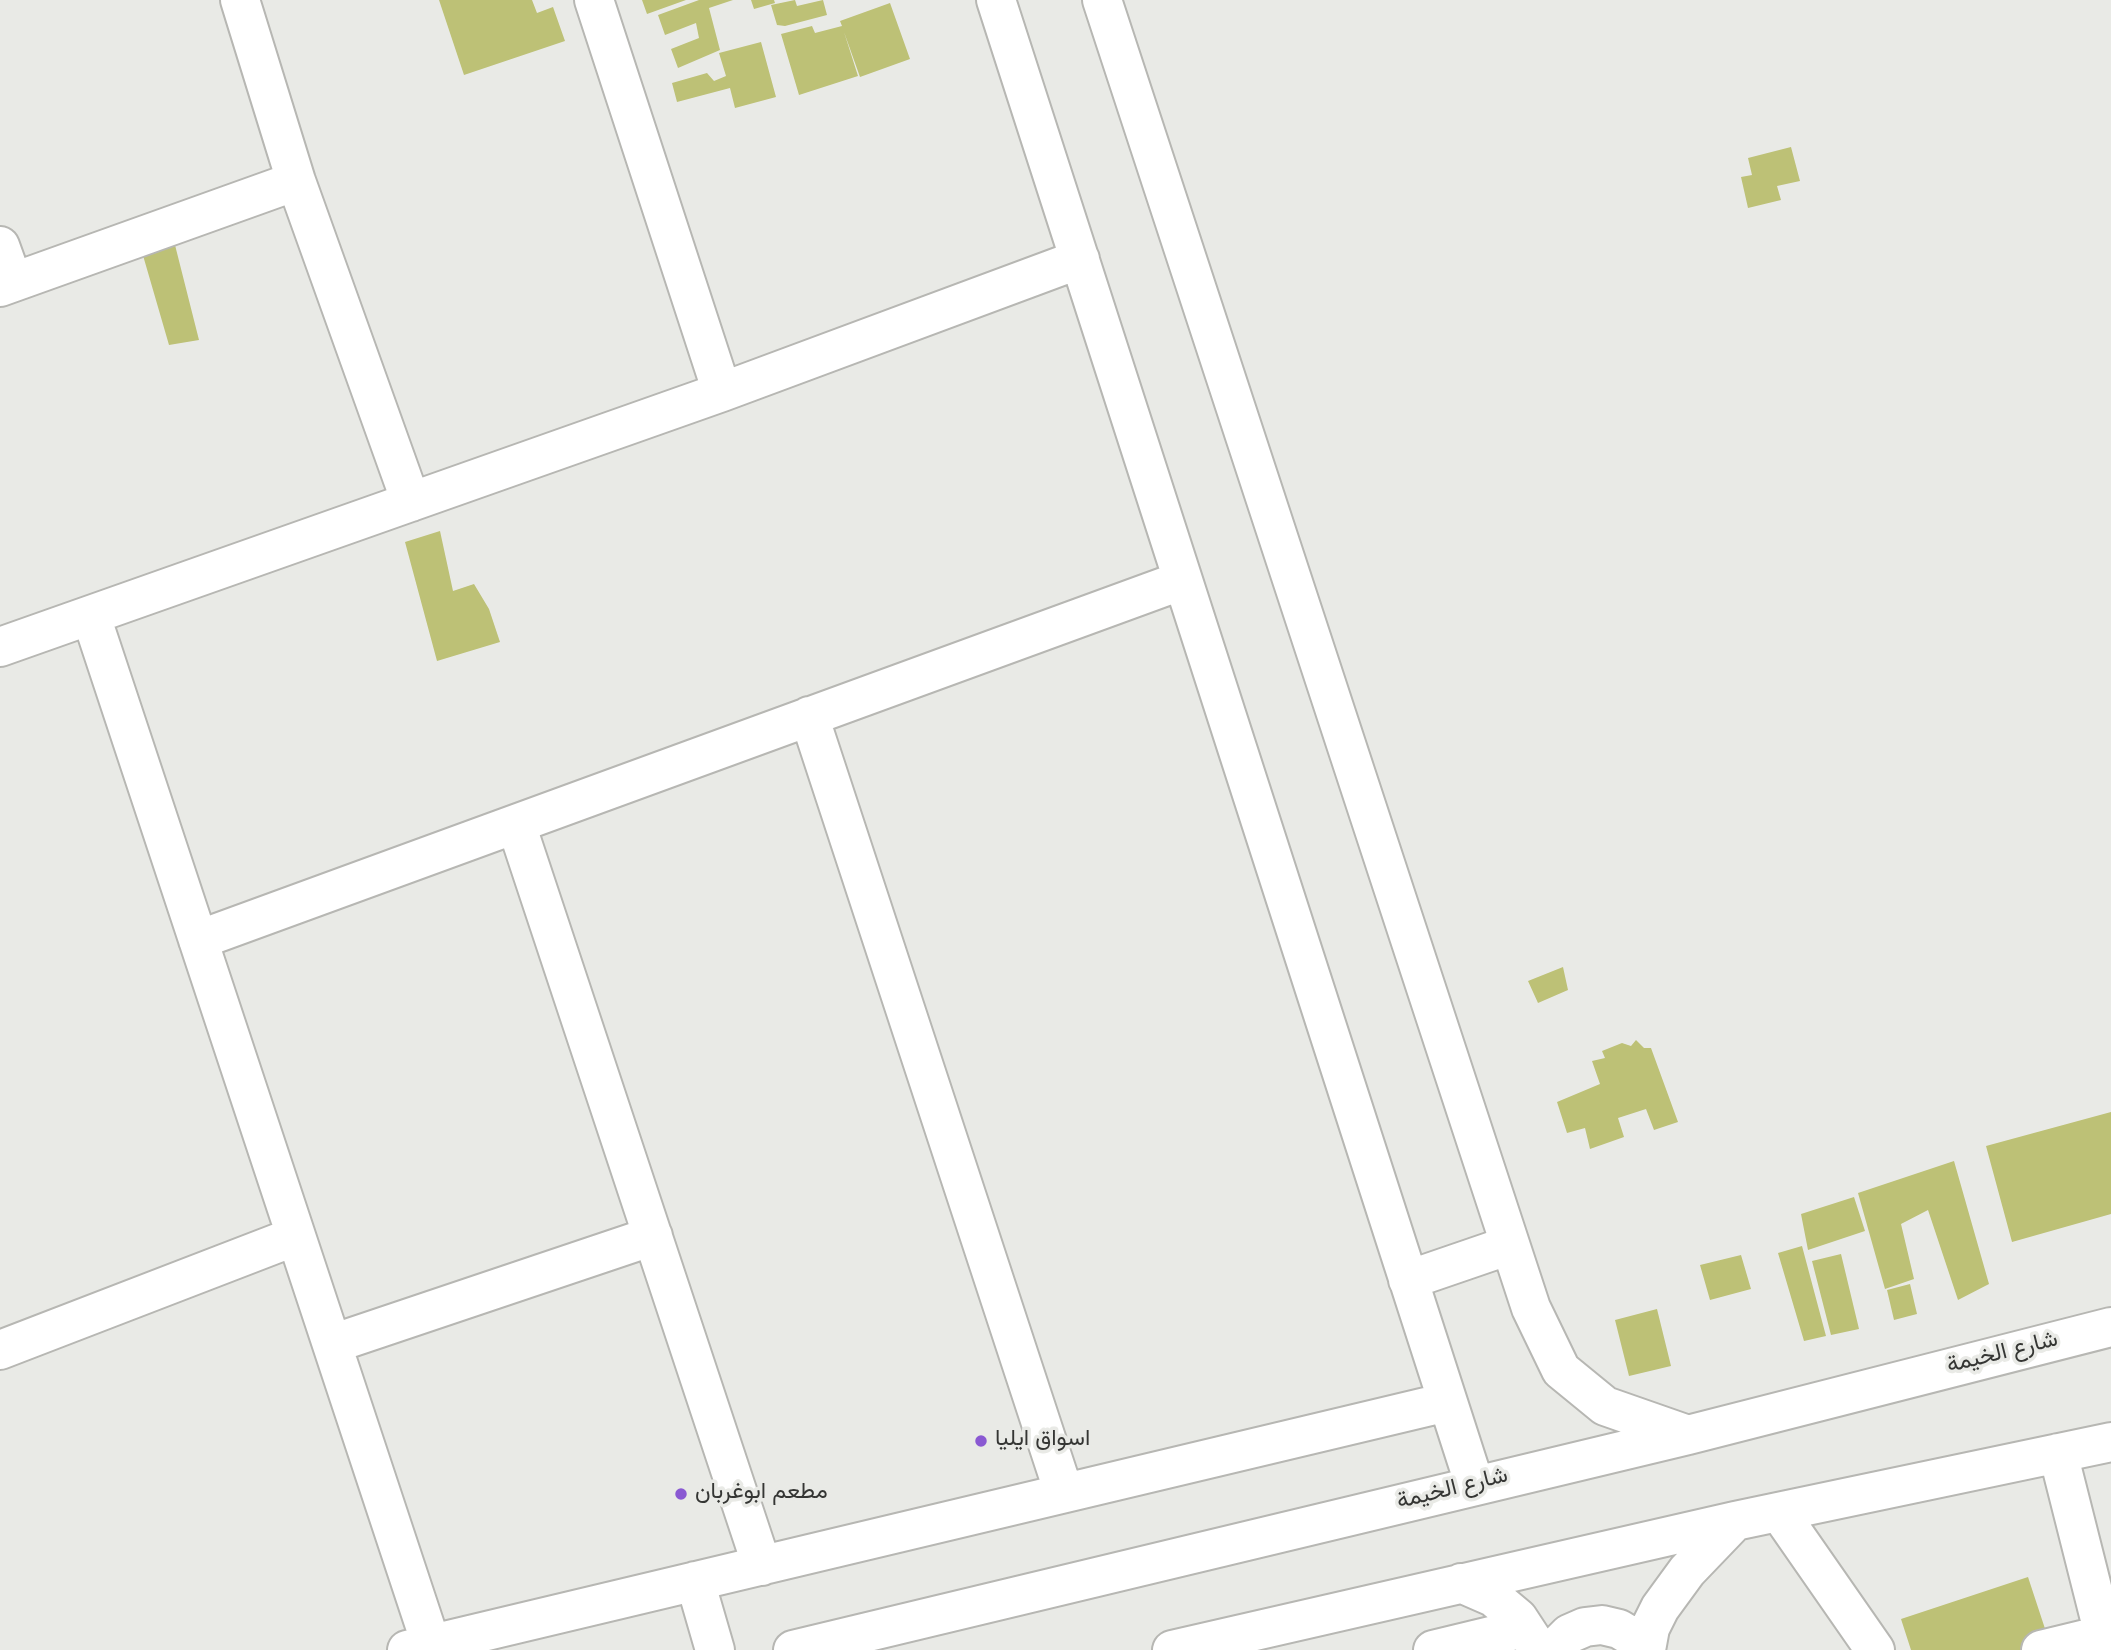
<!DOCTYPE html>
<html>
<head>
<meta charset="utf-8">
<style>
  body { margin:0 }
  canvas { display:block; background:#e9eae6 }
</style>
</head>
<body>
<canvas width="2111" height="1650"></canvas>
<script>
const c = document.querySelector('canvas').getContext('2d');
c.lineJoin = 'round';
function fill(path, color) { c.fillStyle = color; c.fill(path, 'evenodd'); }
const shape = rows => new Path2D(rows.map(r => 'M' + r).join(''));
function strokePath(path, color, width, dash) { c.strokeStyle = color; c.lineWidth = width; c.lineCap = dash ? 'butt' : 'round'; c.setLineDash(dash || []); c.stroke(path); }
function write(font, color, halo, rows, align = 'center') {
  c.font = font + ' Georgia,Vazirmatn,serif'; c.lineWidth = 7; c.setLineDash([]); c.textBaseline = 'middle'; c.strokeStyle = halo; c.fillStyle = color; for (const [text, x, y, turn = 0] of rows) {
    c.save(); c.translate(x, y); c.rotate((+turn || 0) * Math.PI / 180); c.textAlign = isNaN(turn) ? turn : align; if (halo) c.strokeText(text, 0, 0); c.fillText(text, 0, 0); c.restore();
  }
}
fill(shape([
  [439,0,532,0,537,13,553,7,565,41,464,75],
  [642,0,686,0,647,14],
  [699,0,733,0,709,8,720,50,678,68,671,49,699,38,696,23,665,35,658,15],
  [751,0,774,0,775,3,754,9],
  [795,0,797,6,823,0,827,15,785,26,777,25,771,5],
  [890,3,910,59,860,77,844,32,858,76,799,95,781,34,812,26,815,33,842,26,840,21],
  [761,42,776,97,735,108,730,88,677,102,672,83,707,73,714,81,726,76,719,53],
  [1791,147,1800,181,1777,186,1781,200,1748,208,1741,177,1752,175,1748,158],
  [175,245,199,340,169,345,142,252],
  [440,531,453,591,474,584,489,609,500,642,437,661,405,542],
  [1563,967,1568,990,1538,1003,1528,981],
  [1636,1040,1644,1048,1651,1048,1678,1122,1654,1130,1646,1109,1618,1118,1624,1137,1590,1149,1585,1128,1567,1133,1557,1102,1600,1084,1592,1061,1605,1058,1602,1051,1622,1043,1631,1046],
  [2111,1112,2111,1214,2012,1242,1986,1146],
  [1954,1161,1989,1284,1958,1300,1928,1210,1901,1224,1914,1279,1885,1289,1858,1193],
  [1854,1197,1865,1231,1808,1250,1801,1214],
  [1802,1246,1826,1336,1804,1341,1778,1253],
  [1841,1254,1859,1329,1831,1335,1812,1261],
  [1741,1255,1751,1289,1710,1300,1700,1265],
  [1910,1284,1917,1314,1894,1320,1887,1290],
  [1657,1309,1671,1366,1629,1376,1615,1320],
  [2028,1577,2052,1650,1911,1650,1901,1619]
]), '#bdc176');
const minor = shape([
  [240,0,296,181,411,502],
  [594,0,722,392],
  [996,0,1475,1486],
  [1102,0,1531,1308,1561,1370,1605,1406,1688,1435],
  [0,246,13,282],
  [0,287,296,181],
  [91,616,431,1644],
  [0,647,722,392,1080,259],
  [809,716,1064,1493],
  [516,824,762,1566],
  [198,940,1183,580],
  [1408,1280,1510,1245],
  [332,1344,653,1236],
  [0,1350,296,1236],
  [2058,1453,2104,1635],
  [1779,1512,1875,1650],
  [695,1581,715,1650],
  [1461,1583,1493,1597,1518,1618,1539,1650],
  [407,1650,1447,1402],
  [793,1650,1688,1435,2111,1327],
  [1172,1650,1735,1521,2111,1442],
  [1433,1650,1524,1628],
  [1553,1650,1569,1634,1585,1627,1602,1625,1619,1629,1634,1638,1645,1650],
  [1646,1650,1650,1628,1660,1608,1687,1571,1735,1521],
  [2041,1650,2111,1633]
]);
strokePath(minor, '#b7b7b3', 42);
strokePath(minor, '#fff', 38);
for (const [x, y, r, color] of [
  [981,1441,7,"#8a59d2"],
  [681,1494,7,"#8a59d2"]
]) { const dot = new Path2D(); dot.arc(x, y, r, 0, 2 * Math.PI); c.fillStyle = color; c.fill(dot); strokePath(dot, '#e9eae6', 2.5); }
write('23px', '#353634', '#e9eae6', [
  ["شارع الخيمة",2003,1355,-14],
  ["شارع الخيمة",1453,1491,-14]
]);
write('23px', '#353634', '#e9eae6', [
  ["اسواق ايليا",995,1441],
  ["مطعم ابوغربان",695,1494]
], 'left');
</script>
</body>
</html>
